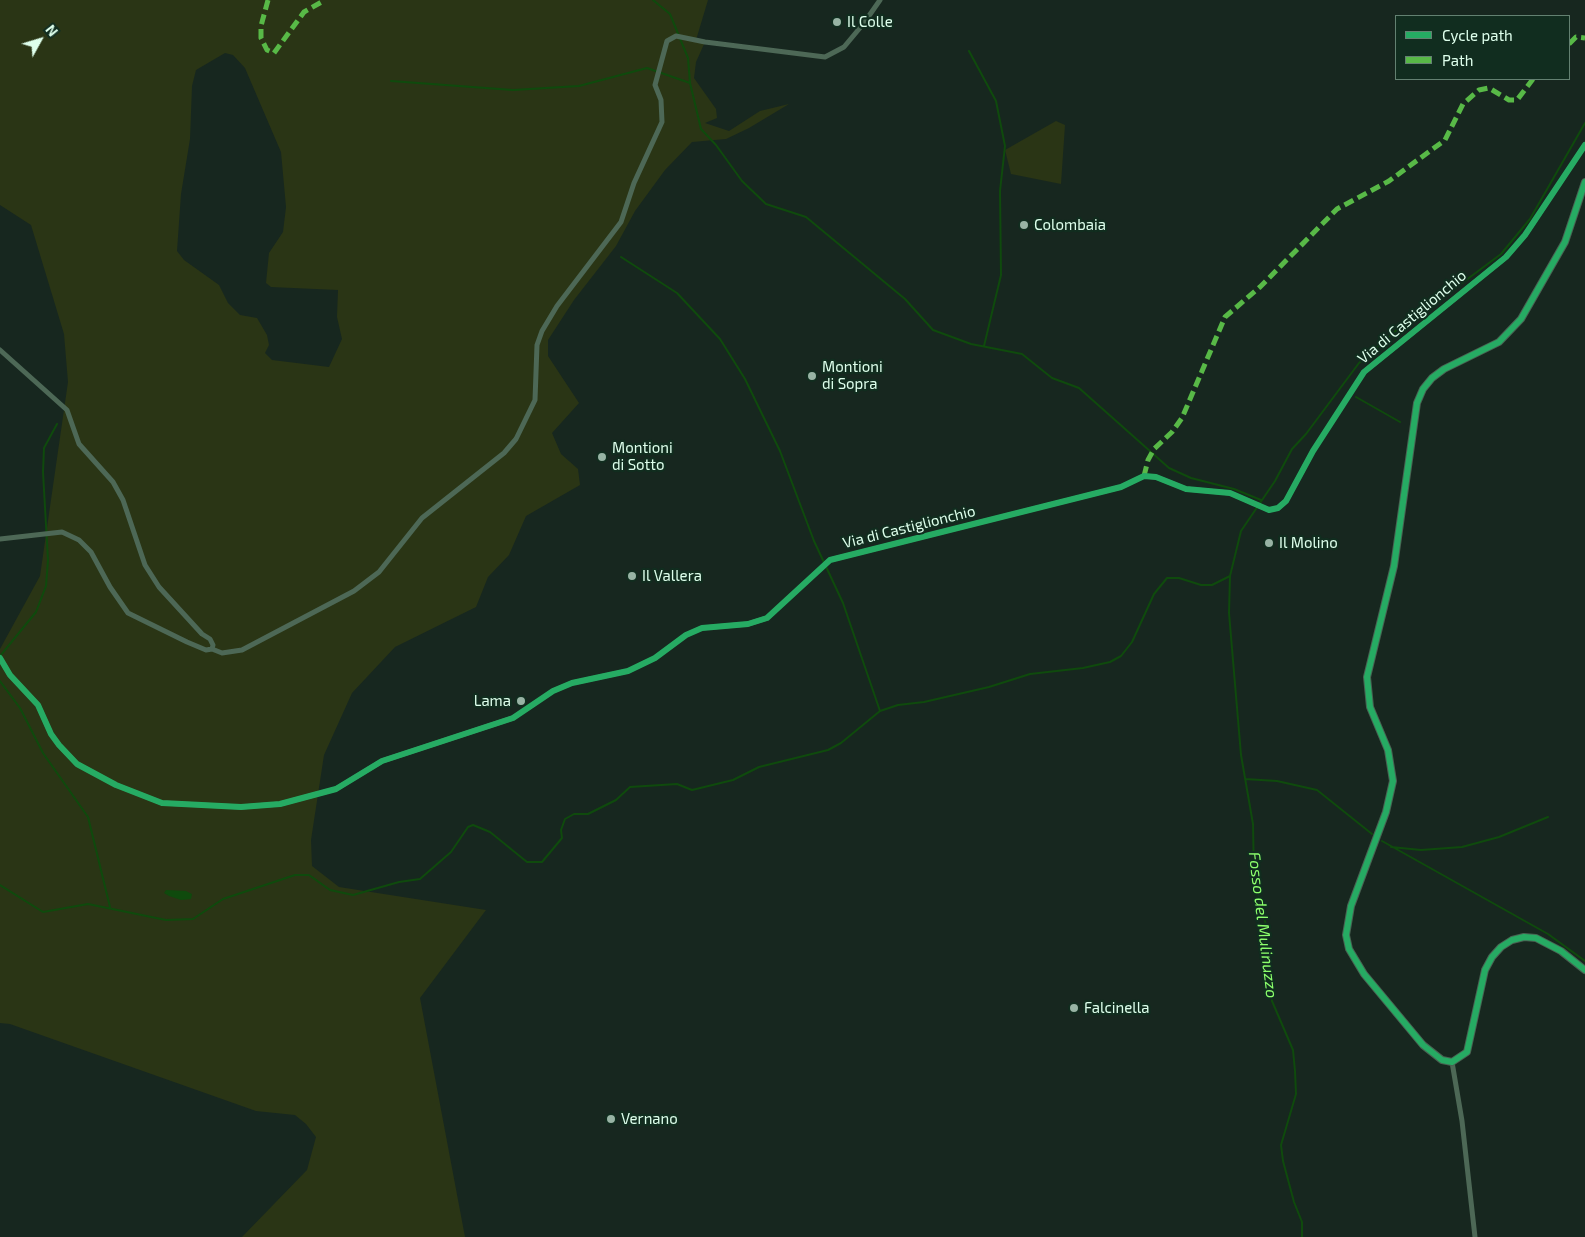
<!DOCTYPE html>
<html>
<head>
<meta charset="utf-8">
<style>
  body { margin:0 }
  #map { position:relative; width:1585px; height:1237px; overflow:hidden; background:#17271f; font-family:"Exo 2",sans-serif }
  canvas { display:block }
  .legend { position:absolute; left:1395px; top:15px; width:175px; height:65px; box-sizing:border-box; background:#112d1f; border:1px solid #638171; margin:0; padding:6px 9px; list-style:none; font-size:15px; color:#deffec }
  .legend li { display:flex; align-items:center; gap:10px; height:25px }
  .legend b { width:25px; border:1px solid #638171 }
  .north { position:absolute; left:15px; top:15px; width:50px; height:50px; -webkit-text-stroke:4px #112d1f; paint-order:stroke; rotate:51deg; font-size:14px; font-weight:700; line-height:20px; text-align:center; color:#deffec }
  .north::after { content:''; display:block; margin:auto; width:18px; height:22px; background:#deffec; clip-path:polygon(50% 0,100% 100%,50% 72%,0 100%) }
</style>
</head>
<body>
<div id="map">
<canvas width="1585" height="1237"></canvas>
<ul class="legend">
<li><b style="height:6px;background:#26ab63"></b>Cycle path</li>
<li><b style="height:6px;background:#58b947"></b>Path</li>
</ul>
<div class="north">N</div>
</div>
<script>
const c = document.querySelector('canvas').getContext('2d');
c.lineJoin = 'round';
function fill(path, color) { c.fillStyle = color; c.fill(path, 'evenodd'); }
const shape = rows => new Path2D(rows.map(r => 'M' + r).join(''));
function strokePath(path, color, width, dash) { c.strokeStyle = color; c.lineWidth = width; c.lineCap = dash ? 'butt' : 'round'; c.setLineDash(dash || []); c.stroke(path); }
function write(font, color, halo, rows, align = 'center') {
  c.font = font + ' "Exo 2",sans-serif'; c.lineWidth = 4.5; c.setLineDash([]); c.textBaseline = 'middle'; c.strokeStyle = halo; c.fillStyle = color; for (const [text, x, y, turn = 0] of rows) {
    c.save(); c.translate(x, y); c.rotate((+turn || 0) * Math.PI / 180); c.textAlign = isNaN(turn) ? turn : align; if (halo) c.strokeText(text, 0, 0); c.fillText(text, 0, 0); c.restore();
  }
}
fill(shape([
  [0,0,708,0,696,40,705,42,696,62,694,78,716,109,717,118,705,123,729,131,760,111,789,104,749,128,726,139,692,142,665,170,635,211,616,246,574,300,548,340,548,356,579,403,552,433,561,454,578,469,580,485,526,516,509,555,488,577,476,607,395,647,352,693,324,755,311,840,312,866,339,887,486,910,420,998,465,1237,242,1237,307,1170,316,1137,306,1124,295,1115,256,1111,10,1024,0,1023,0,649,40,576,68,382,64,334,31,225,0,205],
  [225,53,233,55,245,68,281,152,286,207,283,232,269,253,266,283,271,287,338,290,337,317,342,339,329,367,272,360,265,353,269,345,267,335,257,318,240,315,228,303,219,285,184,260,177,251,181,194,190,139,192,86,196,70],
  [1056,121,1065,125,1061,184,1011,174,1005,150]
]), '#2a3515');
fill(shape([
  [166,890,186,891,192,894,191,899,181,900,169,896,164,893]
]), '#0f4a0d');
strokePath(shape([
  [653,0,670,14,688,58,690,83,701,129,716,145,742,181,766,204,806,217,905,299,933,330,971,344,1022,354,1052,378,1079,388,1169,468,1191,478,1234,489,1261,500],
  [969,51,996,101,1005,146,1000,191,1001,275,984,346],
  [391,81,513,90,579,86,647,68,690,83],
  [621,257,677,293,720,339,745,379,780,451,814,541,843,603,880,711],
  [1356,397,1400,422],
  [1230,576,1229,613,1241,755,1253,824,1254,877,1267,929,1266,962,1272,1001,1293,1050,1295,1071,1296,1094,1281,1145,1283,1161,1294,1202,1302,1222,1302,1237],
  [0,656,36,612,46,586,48,560,43,472,44,448,57,424],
  [0,681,20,708,43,753,88,817,110,907],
  [1245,779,1277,781,1317,790,1372,834],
  [1382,841,1548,934,1585,961],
  [1391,847,1421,850,1462,847,1499,837,1548,817],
  [0,885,43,912,88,904,166,920,193,919,223,899,295,875,309,875,330,890,353,895,399,882,420,879,451,852,468,827,473,825,490,832,527,862,542,862,562,838,561,830,565,819,574,814,588,814,616,800,630,787,677,784,692,790,733,780,759,767,828,750,841,743,880,711,898,705,924,702,989,687,1030,674,1083,668,1110,662,1121,656,1132,642,1154,594,1167,578,1179,578,1201,585,1212,585,1230,576,1241,531,1275,481,1292,449,1306,434,1359,363,1400,327,1422,313,1501,254,1530,219,1585,123]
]), '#0f4a0d', 2);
strokePath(shape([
  [0,350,67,410,79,444,113,482,123,500,145,565,159,587,202,634,210,639,213,645,212,649,206,650,187,642,128,613,110,587,91,552,79,540,62,532,0,539],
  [212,649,222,653,242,650,354,591,379,572,422,518,504,453,516,439,535,400,537,345,542,331,557,306,621,222,634,183,662,122,661,100,655,85,667,41,676,36,705,42,825,57,844,47,864,23,880,0],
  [0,658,10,675,38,705,51,734,59,745,77,764,116,785,162,803,241,807,280,804,336,789,382,761,513,718,553,691,572,683,628,671,655,658,686,635,702,628,748,624,767,618,830,560,1121,487,1144,476,1156,477,1186,489,1230,493,1269,510,1278,508,1286,501,1313,451,1364,372,1506,257,1525,235,1585,145],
  [1452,1062,1462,1121,1475,1237]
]), '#4d6856', 5);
strokePath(shape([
  [1585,182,1565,242,1521,319,1499,342,1444,369,1432,378,1423,389,1417,403,1394,566,1367,677,1370,707,1388,750,1393,781,1386,812,1351,906,1346,935,1349,949,1364,974,1423,1045,1442,1060,1452,1062,1467,1052,1485,970,1492,957,1501,947,1512,940,1524,937,1536,938,1561,951,1585,970]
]), '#486252', 8);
strokePath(shape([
  [268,0,261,26,261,38,267,50,274,53,304,12,325,0],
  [1569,44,1576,37,1585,38],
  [1144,476,1148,460,1154,449,1172,432,1182,418,1225,317,1260,287,1337,209,1389,181,1445,140,1463,104,1479,90,1489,88,1509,100,1517,100,1533,79]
]), '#58b947', 5, [10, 5]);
strokePath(shape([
  [1585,182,1565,242,1521,319,1499,342,1444,369,1432,378,1423,389,1417,403,1394,566,1367,677,1370,707,1388,750,1393,781,1386,812,1351,906,1346,935,1349,949,1364,974,1423,1045,1442,1060,1452,1062,1467,1052,1485,970,1492,957,1501,947,1512,940,1524,937,1536,938,1561,951,1585,970],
  [0,658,10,675,38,705,51,734,59,745,77,764,116,785,162,803,241,807,280,804,336,789,382,761,513,718,553,691,572,683,628,671,655,658,686,635,702,628,748,624,767,618,830,560,1121,487,1144,476,1156,477,1186,489,1230,493,1269,510,1278,508,1286,501,1313,451,1364,372,1506,257,1525,235,1585,145]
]), '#26ab63', 6);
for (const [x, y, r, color] of [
  [837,22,5,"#98b3a4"],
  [1024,225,5,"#98b3a4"],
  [812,376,5,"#98b3a4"],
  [602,457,5,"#98b3a4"],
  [1269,543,5,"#98b3a4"],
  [632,576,5,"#98b3a4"],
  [521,701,5,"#98b3a4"],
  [1074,1008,5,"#98b3a4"],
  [611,1119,5,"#98b3a4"]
]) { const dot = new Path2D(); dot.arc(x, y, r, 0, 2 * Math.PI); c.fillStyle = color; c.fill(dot); strokePath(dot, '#112d1f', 2); }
write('15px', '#deffec', '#112d1f', [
  ["Il Colle",847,22],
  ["Colombaia",1034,225],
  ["Montioni",822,367],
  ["di Sopra",822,384],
  ["Montioni",612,448],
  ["di Sotto",612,465],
  ["Il Molino",1279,543],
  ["Il Vallera",642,576],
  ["Lama",511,701,"right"],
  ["Falcinella",1084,1008],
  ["Vernano",621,1119]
], 'left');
write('15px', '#deffec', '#112d1f', [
  ["Via di Castiglionchio",1412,317,-40],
  ["Via di Castiglionchio",909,527,-14]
]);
write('italic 16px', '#8cff6c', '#112d1f', [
  ["Fosso del Mulinuzzo",1263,925,83]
]);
</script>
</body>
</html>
